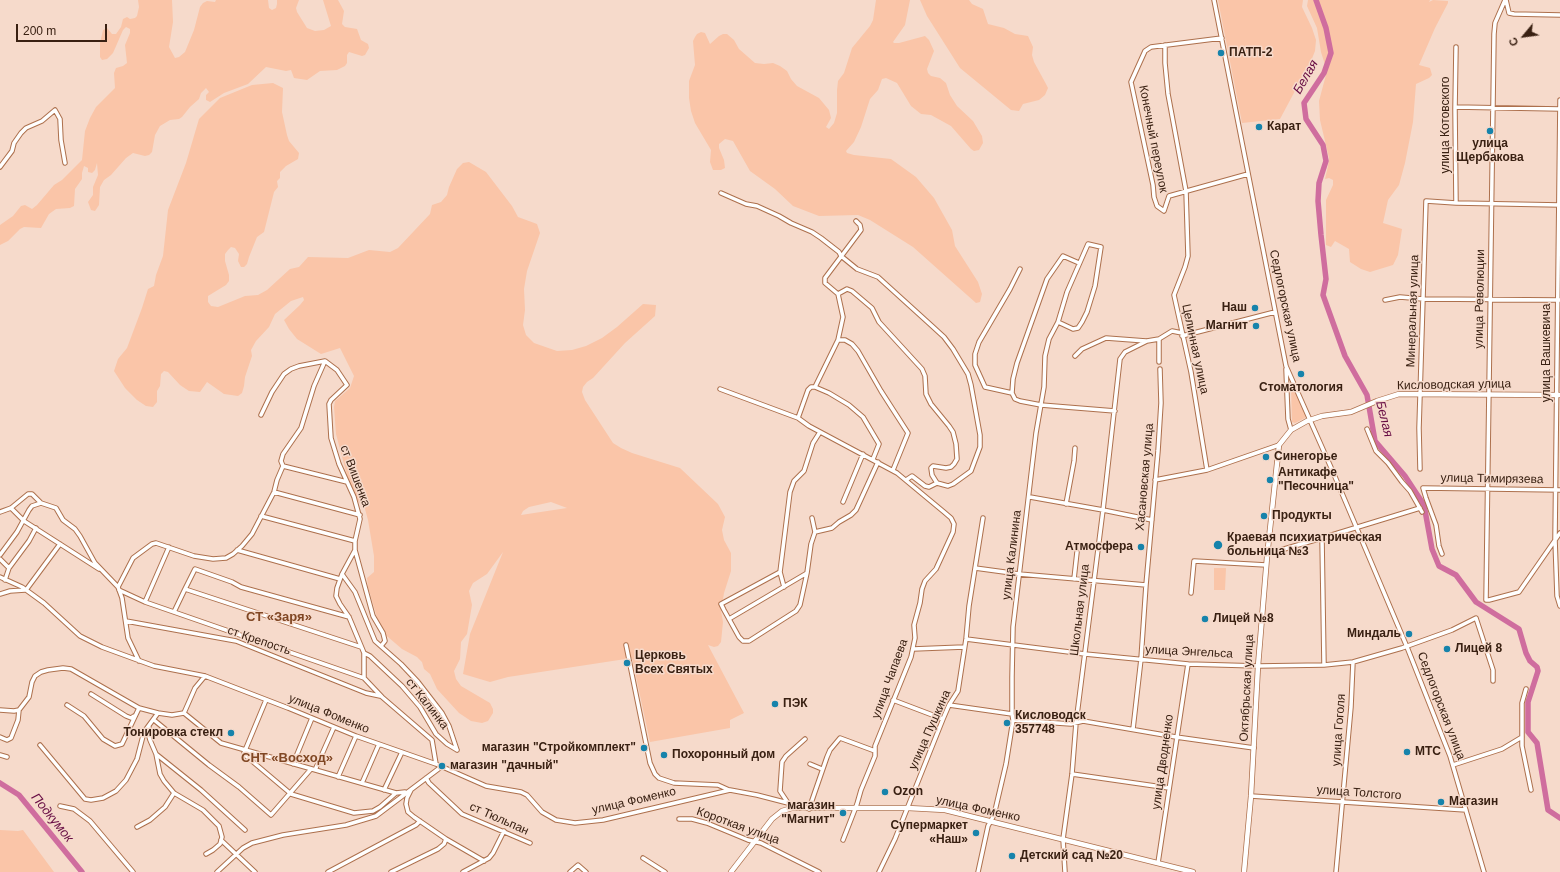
<!DOCTYPE html>
<html>
<head>
<meta charset="utf-8">
<style>
  body { margin:0 }
  #map { position:relative; width:1560px; height:872px; overflow:hidden; background:#f6dacb; font-family:Helvetica,sans-serif }
  canvas { display:block }
  .north { position:absolute; left:1504px; top:16px; width:40px; height:40px; -webkit-text-stroke:3px #f6dacb; paint-order:stroke; rotate:241deg; font-size:11px; font-weight:700; line-height:16px; text-align:center; color:#392012 }
  .north::after { content:''; display:block; margin:auto; width:14px; height:18px; background:#392012; clip-path:polygon(50% 0,100% 100%,50% 72%,0 100%) }
  .scale { position:absolute; left:16px; top:24px; width:91px; height:18px; box-sizing:border-box; border:2px solid #392012; border-top:0; padding-left:5px; font-size:12px; line-height:14px; white-space:nowrap; color:#392012; -webkit-text-stroke:3px #f6dacb; paint-order:stroke }
</style>
</head>
<body>
<div id="map">
<canvas width="1560" height="872"></canvas>
<div class="north">С</div>
<div class="scale">200 m</div>
</div>
<script>
const c = document.querySelector('canvas').getContext('2d');
c.lineJoin = 'round';
function fill(path, color) { c.fillStyle = color; c.fill(path, 'evenodd'); }
const shape = rows => new Path2D(rows.map(r => 'M' + r).join(''));
function strokePath(path, color, width, dash) { c.strokeStyle = color; c.lineWidth = width; c.lineCap = dash ? 'butt' : 'round'; c.setLineDash(dash || []); c.stroke(path); }
function write(font, color, halo, rows, align = 'center') {
  c.font = font + ' Helvetica,sans-serif'; c.lineWidth = 3; c.setLineDash([]); c.textBaseline = 'middle'; c.strokeStyle = halo; c.fillStyle = color; for (const [text, x, y, turn = 0] of rows) {
    c.save(); c.translate(x, y); c.rotate((+turn || 0) * Math.PI / 180); c.textAlign = isNaN(turn) ? turn : align; if (halo) c.strokeText(text, 0, 0); c.fillText(text, 0, 0); c.restore();
  }
}
fill(shape([
  [138,0,172,0,173,22,169,47,175,58,179,57,185,52,194,30,200,7,203,3,207,1,215,2,216,0,268,0,269,8,272,10,276,8,277,4,277,0,299,0,296,8,297,12,307,28,315,31,324,30,331,26,323,0,338,0,344,11,342,24,345,27,357,29,361,40,368,44,369,48,365,55,362,56,349,52,347,55,347,63,345,66,337,70,320,71,307,80,294,78,291,70,286,71,266,67,248,84,224,93,210,102,206,100,206,95,209,92,206,88,201,93,199,99,190,107,182,117,179,119,170,120,160,126,155,135,152,152,149,155,145,156,133,153,126,158,111,175,104,180,100,187,99,205,95,211,91,210,88,202,93,195,93,187,98,175,97,163,95,170,92,173,88,172,88,168,84,166,82,173,82,179,75,189,74,206,70,208,56,209,49,214,41,228,24,227,20,229,8,241,0,245,0,225,13,216,21,206,25,205,32,209,37,205,54,185,62,180,82,160,85,131,90,118,96,107,115,88,114,73,116,68,123,66,127,63,125,45,130,33,130,29,126,27,123,30,113,53,107,59,102,60,100,57,100,43,103,30,107,28,112,34,116,34,121,27,123,19,127,17,130,19,135,18,137,16,139,7],
  [876,0,910,0,905,25,893,42,894,43,899,43,925,36,929,40,934,51,927,69,928,73,931,76,940,78,946,83,950,95,957,106,973,121,982,136,983,143,979,150,974,151,971,149,951,126,931,115,921,114,911,106,897,83,886,78,882,79,878,90,870,99,861,127,854,142,846,151,847,153,854,155,891,159,916,177,934,198,952,230,955,246,978,282,982,294,980,302,976,303,913,247,870,220,858,215,819,216,793,206,775,189,750,171,733,141,725,139,719,144,719,148,724,160,725,168,721,170,713,170,710,162,711,150,695,123,691,111,689,98,689,81,695,65,693,41,695,37,697,34,701,32,705,33,710,44,719,36,723,34,727,34,734,40,739,49,755,63,764,64,773,63,780,66,787,71,791,79,797,86,819,98,829,110,831,118,826,127,829,129,834,123,837,113,837,90,838,81,844,73,852,48,870,26,873,20],
  [920,0,969,0,972,4,983,9,988,24,1004,28,1015,34,1028,36,1033,47,1032,55,1034,62,1046,84,1048,88,1045,95,1039,100,1023,104,1019,111,1011,110,960,68,927,16],
  [1218,0,1303,0,1302,7,1312,28,1316,40,1315,51,1311,61,1280,119,1242,123],
  [1308,0,1430,0,1429,2,1433,0,1448,1,1448,3,1435,28,1419,65,1430,68,1432,75,1429,78,1416,84,1413,122,1405,163,1399,185,1388,200,1383,223,1402,229,1398,255,1393,265,1370,272,1361,269,1350,262,1349,249,1335,241,1331,247,1326,245,1326,200,1333,185,1333,180,1329,178,1325,179,1328,166,1329,158,1320,120,1319,101,1327,71,1321,52,1317,28,1307,6],
  [273,83,283,88,282,112,287,135,289,141,299,153,298,159,286,166,280,172,280,178,277,181,278,187,274,192,264,232,257,237,249,257,247,264,244,267,241,267,238,261,239,254,235,248,231,247,228,250,225,254,225,261,229,275,229,281,226,285,208,296,208,302,211,306,218,307,245,296,258,295,267,290,290,269,299,267,308,257,348,258,369,250,390,252,398,248,430,214,432,205,441,202,447,195,449,187,457,169,463,163,469,162,486,172,512,206,518,217,537,224,540,233,527,271,524,289,525,310,523,325,526,335,534,343,557,351,572,350,586,346,602,338,617,327,643,304,656,305,655,316,625,343,593,378,587,382,583,387,582,392,585,400,613,443,621,448,632,453,680,468,718,504,725,517,722,530,724,540,731,553,731,571,724,593,721,611,723,622,721,642,718,646,714,647,708,645,744,713,730,720,730,728,650,742,632,658,508,677,490,682,463,674,470,634,503,552,487,574,473,583,469,591,472,605,467,634,461,642,460,659,454,671,456,679,461,686,490,703,493,709,493,713,488,721,482,723,471,721,459,713,437,689,430,674,424,669,422,662,417,657,402,649,381,631,368,587,367,578,374,572,374,556,368,520,365,509,358,501,348,479,336,434,334,407,335,401,350,388,354,376,340,348,321,354,297,339,289,329,284,320,300,305,304,300,303,297,291,301,275,314,269,327,256,341,251,350,252,356,245,377,244,386,242,393,238,396,224,394,207,382,200,392,189,391,180,385,168,372,164,371,161,374,160,386,157,391,157,402,153,407,146,406,137,400,125,388,114,371,118,359,127,348,142,308,148,289,154,286,156,275,163,256,168,210,186,163,199,119,220,98,252,85],
  [551,502,567,508,521,515,523,511,529,507],
  [1291,388,1294,389,1306,416,1305,418,1295,423,1292,422],
  [1214,568,1226,568,1225,590,1214,590],
  [0,830,18,831,23,830,54,872,0,872]
]), '#fac5a8');
strokePath(shape([
  [1316,0,1326,28,1331,53,1324,73,1304,103,1306,119,1323,145,1326,161,1319,183,1318,201,1321,235,1326,279,1323,295,1345,356,1367,395,1375,441,1405,476,1424,505,1432,549,1439,566,1456,575,1476,602,1519,629,1526,653,1530,661,1537,667,1538,671,1528,702,1528,732,1537,743,1548,810,1560,818],
  [0,783,19,795,82,872]
]), '#cf6d9e', 5.5);
const minor = shape([
  [1214,0,1286,366,1333,472,1407,647,1450,756,1484,872],
  [1505,0,1495,23,1494,34,1486,600,1489,600,1519,592,1560,533],
  [1506,0,1509,13,1514,14,1560,15],
  [1222,38,1151,47,1145,51,1131,82,1153,185,1154,197,1157,206,1164,211,1169,196,1248,174],
  [1165,45,1165,63,1168,94,1186,191,1188,256,1185,267,1174,295,1191,372,1207,470],
  [1456,47,1455,109,1456,203],
  [1560,100,1555,539,1557,596,1560,606],
  [1455,107,1560,109],
  [0,167,12,151,14,143,21,133,26,128,42,121,55,110,60,119,61,140,65,163],
  [721,193,746,204,757,206,779,216,791,223,812,232,821,238,839,252,841,256,857,269,878,277,932,326,944,337,953,349,968,374,971,385,980,435,980,447,971,471,953,484,948,486,937,483,929,487,925,486,912,476,906,480],
  [856,221,860,225,861,230,825,278,825,283,838,294,847,289,852,291,872,308,879,322,922,369,925,376,926,394,931,404,949,426,953,432,956,444,957,459,954,464,951,467,946,468,933,466,931,468,932,475,937,483],
  [1385,300,1400,297,1423,299,1560,300],
  [1182,336,1275,312],
  [838,340,845,340,852,344,858,351,881,391,908,433,893,470],
  [1075,356,1082,349,1106,338,1146,341],
  [1159,362,1159,339],
  [1286,369,1288,419,1291,430],
  [815,387,829,393,849,405,863,417,879,444,873,459],
  [720,389,798,418,809,426,897,473,944,512,951,518,954,524,953,532,936,569,925,581,922,589,920,603,914,625,915,638,911,657,875,746,875,756,861,790,857,804,843,840],
  [1012,393,1013,379,1017,363,1047,279,1063,256,1079,263],
  [1012,393,985,387,975,365,975,354,979,342,1010,289,1020,269],
  [1012,393,1015,399,1020,401,1041,405,1115,411],
  [261,415,272,392,284,374,291,369,299,366,325,361,337,370,347,385,331,400,329,404,331,438,339,464,354,497,360,519,355,541,355,550,342,574,337,588,336,596,340,604,349,617,364,653,364,678,382,697,432,740,436,764],
  [798,418,808,390,811,387,815,387,838,340,843,317,838,294],
  [1367,429,1376,451,1388,463,1402,482,1410,491,1422,512],
  [283,466,347,482],
  [1420,469,1419,428,1426,201,1456,203,1560,205],
  [1155,480,1207,470,1279,445],
  [274,492,360,515],
  [1030,497,1103,510,1152,520],
  [843,502,863,454],
  [1066,504,1074,461,1075,448],
  [11,508,24,521,99,569],
  [0,512,11,508,28,494,32,494,41,503,56,508,63,520,75,529,80,536,95,563,118,587],
  [261,516,355,541],
  [815,532,832,528,839,522,851,515,856,510,878,462],
  [1322,538,1324,665],
  [237,550,340,579],
  [355,550,373,616,383,633,385,641,381,646],
  [1267,554,1322,538,1420,508],
  [1442,554,1439,546,1436,525,1426,498,1423,488,1560,490],
  [0,555,17,532,29,510,32,506,41,503],
  [0,559,9,568],
  [975,568,1019,574,1146,585],
  [807,573,811,544,815,532,812,518],
  [342,574,355,592,375,641,401,664,418,682,442,713,449,726,457,750],
  [0,577,22,587,44,603,80,636,102,647,154,666,205,676,288,708,356,736,436,764,486,786,521,792,527,795,542,812,556,820,575,823,603,820,730,790,757,795,788,803,792,808],
  [1074,579,1077,552],
  [5,580,9,568,29,541,36,528],
  [784,587,780,572,790,492,794,481,804,471,813,443,820,432],
  [185,589,195,569,232,582,241,587,349,617],
  [26,590,60,544],
  [119,590,145,602,364,678],
  [1191,593,1194,561,1266,565],
  [0,594,10,591,25,590],
  [145,602,169,547],
  [174,612,185,589,361,647],
  [729,619,807,573,800,605,796,611,749,641,743,641,739,637,724,610,721,604,780,572],
  [126,621,236,641,366,693,380,696],
  [966,639,1085,654,1188,664,1258,666,1324,665,1353,662,1402,648,1452,630,1476,618,1493,670,1493,681],
  [626,645,650,763,655,774,659,778,674,783,718,785,729,790],
  [913,649,964,647],
  [364,653,370,656,402,686,420,707,436,734,447,744,457,750],
  [139,661,128,638,122,598,118,587,133,558,152,544,156,543,194,556,213,559,226,558,233,554,242,546,252,534,274,492,277,480,283,466,281,461,283,454,301,428,314,386,325,361],
  [1526,689,1522,703,1522,746,1531,790],
  [91,694,126,716,131,718,134,716],
  [266,700,244,753,246,756,291,794,354,813,373,811,380,807,396,793],
  [893,700,943,719],
  [67,705,84,716,103,739,115,746,122,744,139,708],
  [949,705,1012,714],
  [0,710,14,711,19,710,29,697,32,682,35,676,41,672,48,670,63,668,71,669,139,708,158,713],
  [184,713,221,743,396,793,405,792],
  [154,720,209,765,239,787,271,815,311,769],
  [1013,720,1071,724,1083,721,1176,737,1254,748],
  [149,727,148,733,150,740,156,754,160,774,164,781,174,793,203,810,219,826,222,837,220,844,213,850,206,854],
  [1133,729,1141,659,1146,585,1158,451,1161,403,1160,369],
  [0,737,7,740,11,738,18,720,19,710],
  [40,745,85,799,91,800,103,798,116,791,126,780,137,759,144,732,158,713,172,715,184,713,195,688,205,676],
  [156,754,201,790,245,830],
  [0,755,7,757],
  [293,764,312,718],
  [810,764,822,769],
  [1453,765,1502,749,1522,737],
  [315,770,334,727],
  [1072,774,1169,788],
  [338,777,356,736],
  [426,778,429,783,462,814,530,843],
  [362,783,379,744],
  [384,790,402,752],
  [411,790,407,798,406,804,408,812,414,817,446,839,484,861],
  [1251,796,1466,810],
  [788,803,780,791,782,762,786,756,805,739],
  [60,806,74,809,90,821,133,872],
  [809,809,827,757,830,750,840,738,875,751],
  [679,819,692,819,707,823,748,840,761,843,819,872],
  [137,827,150,820,165,807,174,793],
  [221,840,255,872],
  [643,858,665,872],
  [1158,863,1188,664],
  [217,872,243,848,252,843,283,835,346,825,376,816,441,767],
  [328,872,416,825,420,821],
  [391,872,438,849,444,844,446,839],
  [463,872,489,858,493,853,504,831],
  [570,872,578,865,586,872],
  [879,872,895,839,943,719,949,705,958,691,966,639,969,606,983,518],
  [978,872,988,826,994,815,1006,764,1013,720,1012,714,1012,677,1013,627,1036,433,1044,387,1045,356,1049,339,1058,322,1067,292,1088,244,1101,247,1095,286,1087,312,1082,322,1078,328,1073,329,1058,322],
  [1065,872,1063,839,1072,774,1076,723,1103,510,1120,359,1125,352,1147,341,1159,339,1172,331,1182,333],
  [1336,872,1351,707,1353,662]
]);
const major = shape([
  [731,872,772,819,782,811,792,808,908,808,945,810,1193,872],
  [1244,872,1251,796,1258,666,1267,557,1279,445,1291,430,1307,421,1322,416,1351,412,1377,401,1399,394,1560,395]
]);
strokePath(minor, '#ad704d', 5.5);
strokePath(major, '#ad704d', 6);
strokePath(minor, '#fff', 3.5);
strokePath(major, '#fff', 4.5);
for (const [x, y, r, color] of [
  [1221,53,4,"#1683ab"],
  [1259,127,4,"#1683ab"],
  [1490,131,4,"#1683ab"],
  [1255,308,4,"#1683ab"],
  [1256,326,4,"#1683ab"],
  [1301,374,4,"#1683ab"],
  [1266,457,4,"#1683ab"],
  [1270,480,4,"#1683ab"],
  [1264,516,4,"#1683ab"],
  [1218,545,5,"#1683ab"],
  [1141,547,4,"#1683ab"],
  [1205,619,4,"#1683ab"],
  [1409,634,4,"#1683ab"],
  [1447,649,4,"#1683ab"],
  [627,663,4,"#1683ab"],
  [775,704,4,"#1683ab"],
  [1007,723,4,"#1683ab"],
  [231,733,4,"#1683ab"],
  [644,748,4,"#1683ab"],
  [1407,752,4,"#1683ab"],
  [664,755,4,"#1683ab"],
  [442,766,4,"#1683ab"],
  [885,792,4,"#1683ab"],
  [1441,802,4,"#1683ab"],
  [843,813,4,"#1683ab"],
  [976,833,4,"#1683ab"],
  [1012,856,4,"#1683ab"]
]) { const dot = new Path2D(); dot.arc(x, y, r, 0, 2 * Math.PI); c.fillStyle = color; c.fill(dot); strokePath(dot, '#f6dacb', 1.5); }
write('bold 12px', '#392012', '#f6dacb', [
  ["ПАТП-2",1229,53],
  ["Карат",1267,127],
  ["улица",1490,144,"center"],
  ["Щербакова",1490,158,"center"],
  ["Наш",1247,308,"right"],
  ["Магнит",1248,326,"right"],
  ["Стоматология",1301,388,"center"],
  ["Синегорье",1274,457],
  ["Антикафе",1278,473],
  ["\"Песочница\"",1278,487],
  ["Продукты",1272,516],
  ["Краевая психиатрическая",1227,538],
  ["больница №3",1227,552],
  ["Атмосфера",1133,547,"right"],
  ["Лицей №8",1213,619],
  ["Миндаль",1401,634,"right"],
  ["Лицей 8",1455,649],
  ["Церковь",635,656],
  ["Всех Святых",635,670],
  ["ПЭК",783,704],
  ["Кисловодск",1015,716],
  ["357748",1015,730],
  ["Тонировка стекл",223,733,"right"],
  ["магазин \"Стройкомплект\"",636,748,"right"],
  ["МТС",1415,752],
  ["Похоронный дом",672,755],
  ["магазин \"дачный\"",450,766],
  ["Ozon",893,792],
  ["Магазин",1449,802],
  ["магазин",835,806,"right"],
  ["\"Магнит\"",835,820,"right"],
  ["Супермаркет",968,826,"right"],
  ["«Наш»",968,840,"right"],
  ["Детский сад №20",1020,856]
], 'left');
write('12px', '#392012', '#f6dacb', [
  ["улица Котовского",1446,125,-90],
  ["Конечный переулок",1153,139,79],
  ["улица Революции",1480,299,-89],
  ["Седлогорская улица",1285,306,78],
  ["Минеральная улица",1413,311,-88],
  ["Целинная улица",1195,349,78],
  ["улица Вашкевича",1547,353,-90],
  ["Кисловодская улица",1454,385,-1],
  ["ст Вишенка",355,476,69],
  ["Хасановская улица",1145,477,-85],
  ["улица Тимирязева",1492,479,1],
  ["улица Калинина",1012,555,-83],
  ["Школьная улица",1080,610,-83],
  ["ст Крепость",259,641,19],
  ["улица Энгельса",1189,652,3],
  ["улица Чапаева",890,679,-70],
  ["Октябрьская улица",1247,688,-87],
  ["ст Калинка",427,704,52],
  ["Седлогорская улица",1441,706,69],
  ["улица Фоменко",329,714,22],
  ["улица Пушкина",930,730,-66],
  ["улица Гоголя",1339,730,-86],
  ["улица Дводненко",1163,762,-82],
  ["улица Толстого",1359,793,4],
  ["улица Фоменко",634,801,-13],
  ["улица Фоменко",978,809,12],
  ["ст Тюльпан",499,819,24],
  ["Короткая улица",738,826,20]
]);
write('italic 13px', '#670c43', '#f6dacb', [
  ["Белая",1306,77,-60],
  ["Белая",1384,419,76],
  ["Подкумок",52,818,51]
]);
write('bold 13px', '#804724', '#f6dacb', [
  ["СТ «Заря»",279,617],
  ["СНТ «Восход»",287,758]
]);
</script>
</body>
</html>
